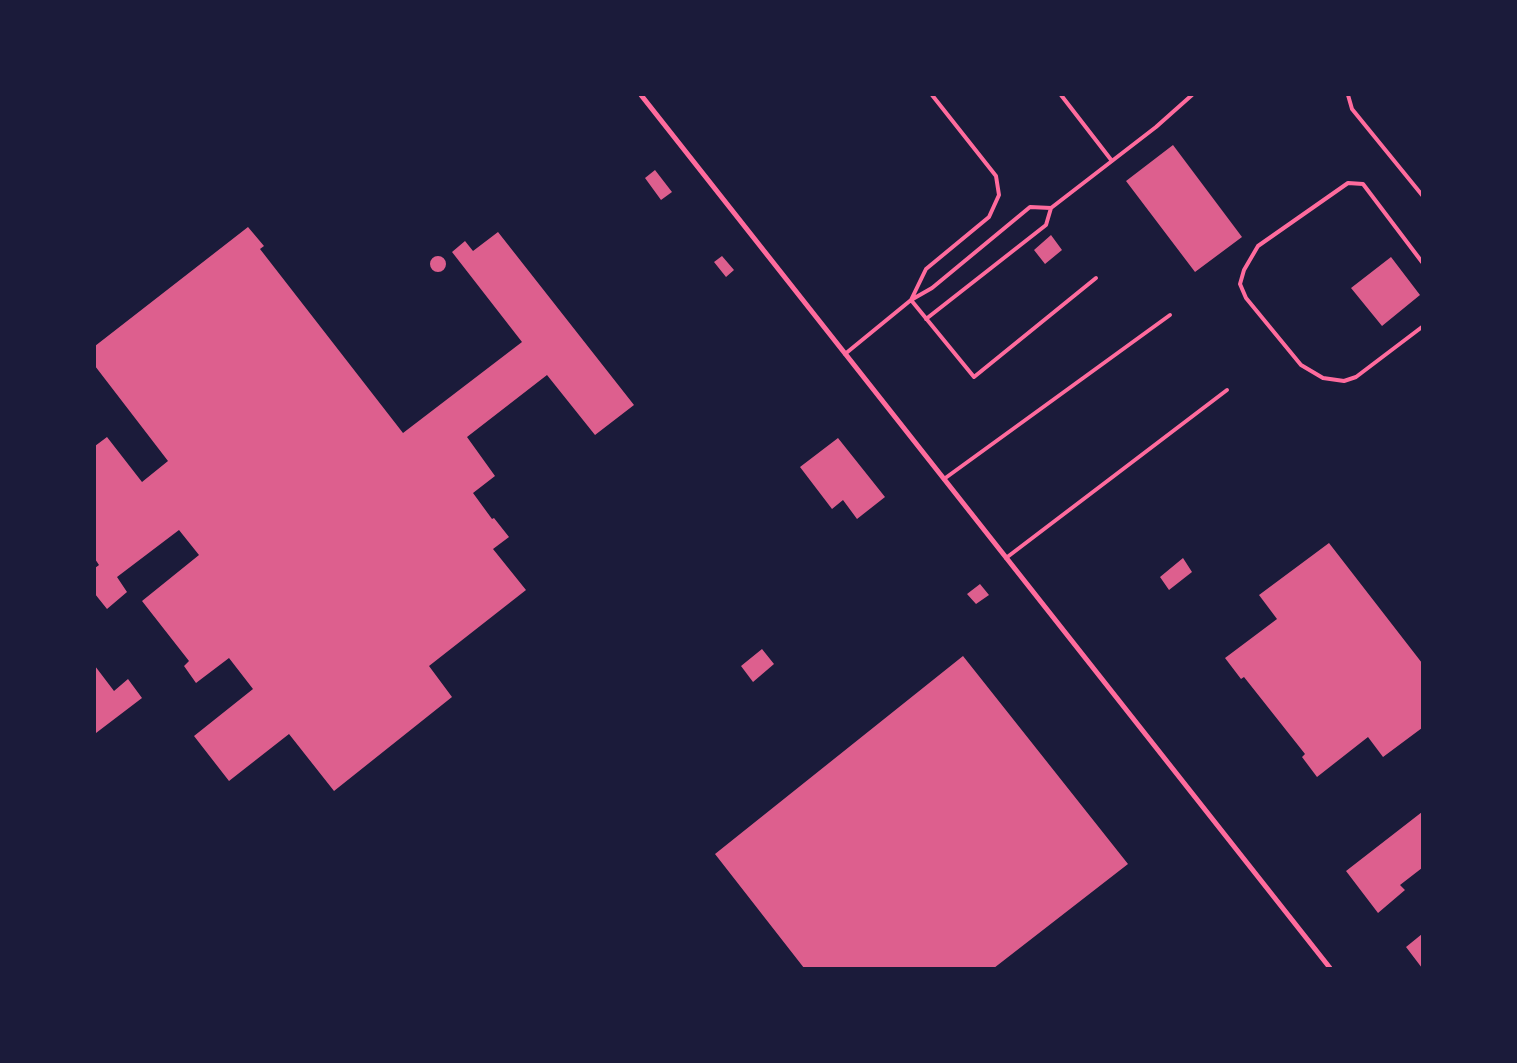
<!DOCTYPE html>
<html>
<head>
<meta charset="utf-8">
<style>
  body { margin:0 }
  #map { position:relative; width:1517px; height:1063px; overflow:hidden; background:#1b1b3a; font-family:Overpass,sans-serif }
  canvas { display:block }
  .frame { position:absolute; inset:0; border:96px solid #1b1b3a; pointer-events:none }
</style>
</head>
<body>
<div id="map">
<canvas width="1517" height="1063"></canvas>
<div class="frame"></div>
</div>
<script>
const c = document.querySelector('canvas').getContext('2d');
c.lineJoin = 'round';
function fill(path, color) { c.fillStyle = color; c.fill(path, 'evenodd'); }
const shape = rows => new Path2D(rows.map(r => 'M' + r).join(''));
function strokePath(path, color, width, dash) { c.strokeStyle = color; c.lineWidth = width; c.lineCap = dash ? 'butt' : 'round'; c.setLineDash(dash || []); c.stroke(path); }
fill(shape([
  [1173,145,1242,237,1195,272,1126,181],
  [655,170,672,192,661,200,645,178],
  [248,227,264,246,260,249,403,433,522,342,452,252,465,241,473,251,498,232,634,405,595,435,547,375,467,437,495,476,473,493,492,519,494,518,509,537,493,549,526,590,429,666,452,697,334,791,289,734,229,781,194,736,253,689,229,658,196,683,184,666,189,661,142,601,199,555,179,530,117,577,127,592,107,609,95,594,95,568,99,565,95,559,95,446,107,437,142,482,168,461,95,366,95,346],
  [1051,235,1062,250,1045,264,1034,250],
  [722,256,734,270,726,277,714,262],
  '430 264a8 8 0 1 1 16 0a8 8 0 1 1-16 0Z',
  [1391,257,1420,295,1382,326,1351,288],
  [838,438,885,497,857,519,843,500,832,509,800,467],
  [1329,543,1422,663,1422,728,1383,757,1368,737,1317,777,1302,757,1305,754,1244,677,1241,679,1225,658,1277,619,1259,595],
  [1183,558,1192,572,1169,590,1160,577],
  [980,584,989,595,976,604,967,594],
  [762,649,774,664,753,682,741,666],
  [963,656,1128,864,994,968,804,968,715,854],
  [95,666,114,691,128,679,142,698,96,733,95,731],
  [1422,812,1422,868,1400,885,1405,890,1378,913,1346,871],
  [1422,934,1422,968,1406,947]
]), '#dd5f8e');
strokePath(shape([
  [1061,95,1112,161],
  [1348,95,1352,109,1422,195],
  [1422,262,1363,184,1348,183,1258,246,1244,270,1240,284,1246,298,1301,365,1323,378,1344,381,1356,377,1422,327],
  [1096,278,974,377,911,300,932,288,1030,207,1051,208,1156,127,1192,95],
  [926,319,1046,225,1051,208],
  [845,354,911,300,926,269,989,217,999,195,996,176,932,95],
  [944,479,1170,315],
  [1006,558,1227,390]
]), '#ff6b9d', 4);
strokePath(shape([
  [641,95,1330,968]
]), '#ff6b9d', 5);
</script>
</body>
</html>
